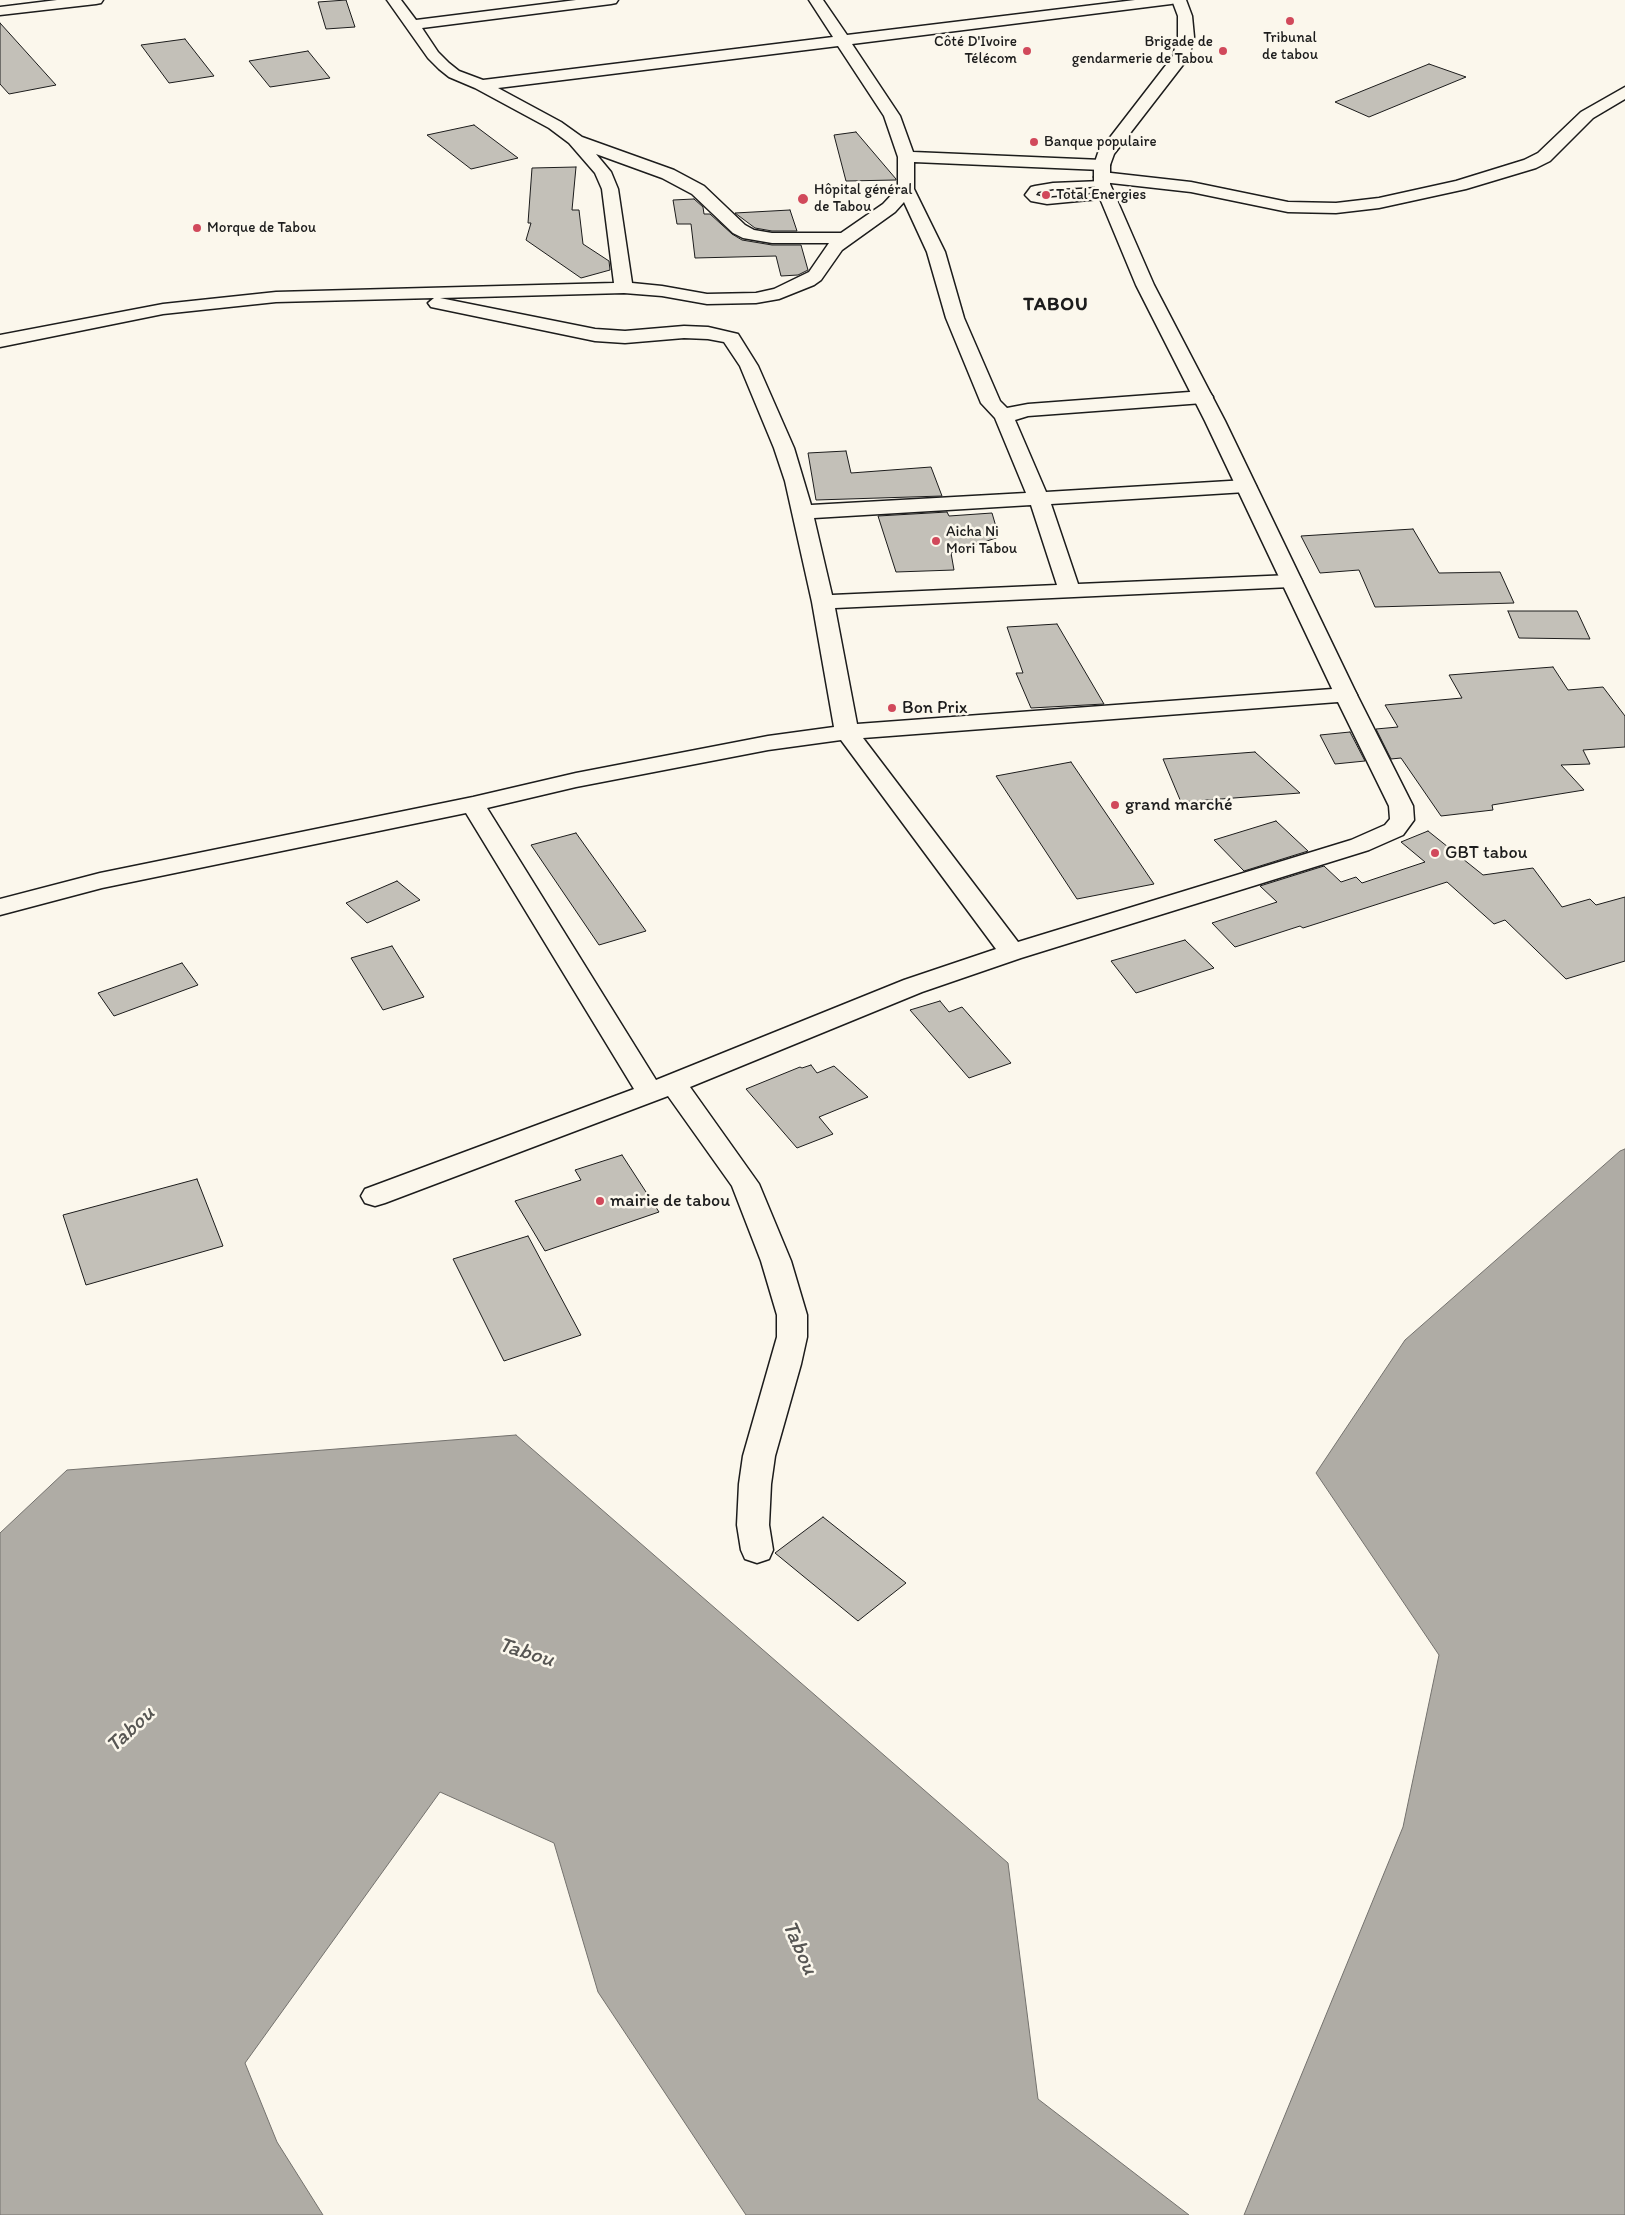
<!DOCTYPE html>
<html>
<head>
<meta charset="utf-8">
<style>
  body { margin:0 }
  canvas { display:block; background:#fbf7ec }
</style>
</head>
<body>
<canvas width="1625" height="2215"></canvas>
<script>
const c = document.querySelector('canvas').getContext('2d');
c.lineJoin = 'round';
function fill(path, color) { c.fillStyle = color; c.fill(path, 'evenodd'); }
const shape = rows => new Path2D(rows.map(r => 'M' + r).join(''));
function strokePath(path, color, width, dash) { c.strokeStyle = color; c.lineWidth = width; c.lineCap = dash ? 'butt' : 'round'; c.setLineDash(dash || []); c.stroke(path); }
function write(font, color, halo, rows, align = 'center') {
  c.font = font + ' Itim,sans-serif'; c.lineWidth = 5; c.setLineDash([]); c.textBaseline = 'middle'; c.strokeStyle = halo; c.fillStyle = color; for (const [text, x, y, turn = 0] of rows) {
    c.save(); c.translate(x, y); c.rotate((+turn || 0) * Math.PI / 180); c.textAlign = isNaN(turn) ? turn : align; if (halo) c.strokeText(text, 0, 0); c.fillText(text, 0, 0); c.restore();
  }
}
const water = shape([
  [1625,1149,1625,2215,1244,2215,1403,1827,1439,1655,1316,1473,1405,1340,1620,1151,1625,1149],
  [516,1435,1008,1863,1038,2099,1189,2215,746,2215,598,1992,554,1843,440,1792,245,2063,277,2142,323,2215,0,2215,0,1533,67,1470,516,1435]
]);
fill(water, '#afaca5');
strokePath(water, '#74726e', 1);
const building = shape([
  [346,0,355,27,326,29,318,2,346,0],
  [0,23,56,85,9,94,0,84,0,23],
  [185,39,214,76,169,83,141,45,185,39],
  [308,51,330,78,270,87,249,61,308,51],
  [1429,64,1466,77,1369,117,1335,102,1429,64],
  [474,125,518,158,471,169,427,135,474,125],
  [856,132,896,179,896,180,846,181,834,135,856,132],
  [576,167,572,210,579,210,583,244,609,261,610,270,581,278,526,240,531,223,528,223,532,168,576,167],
  [694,199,703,207,704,214,710,214,732,234,742,240,772,245,801,245,808,270,798,275,781,276,776,256,695,258,691,224,677,224,673,200,694,199],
  [790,210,797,231,772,231,755,228,735,213,790,210],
  [846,451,851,473,931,467,942,496,816,500,808,453,846,451],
  [947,512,949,516,992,513,999,537,951,553,954,570,896,572,878,516,947,512],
  [1413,529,1439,573,1500,572,1514,603,1375,607,1359,570,1320,573,1301,536,1413,529],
  [1508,611,1577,611,1590,639,1519,638,1508,611],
  [1057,624,1104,704,1031,708,1016,673,1023,673,1007,627,1057,624],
  [1553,667,1568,690,1603,687,1625,716,1625,747,1583,750,1590,764,1561,765,1584,790,1492,805,1493,810,1441,816,1401,758,1391,759,1376,729,1398,727,1385,705,1462,698,1449,675,1553,667],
  [1350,732,1365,761,1335,764,1320,735,1350,732],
  [1255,752,1300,793,1181,802,1163,759,1255,752],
  [1071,762,1154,884,1077,899,996,776,1071,762],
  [1276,821,1308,851,1244,871,1214,840,1276,821],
  [1428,831,1483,875,1533,868,1562,907,1590,899,1596,905,1625,897,1625,961,1566,979,1505,920,1494,924,1447,882,1303,928,1300,926,1235,947,1212,923,1277,902,1260,886,1324,866,1341,882,1356,877,1362,883,1425,862,1401,842,1428,831],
  [576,833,646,931,599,945,531,845,576,833],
  [397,881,420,900,367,923,346,903,397,881],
  [1185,940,1214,968,1136,993,1111,961,1185,940],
  [392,946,424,997,383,1010,351,958,392,946],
  [182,963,198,985,114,1016,98,993,182,963],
  [940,1001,949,1012,962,1007,1011,1063,969,1078,910,1010,940,1001],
  [811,1065,817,1073,834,1066,868,1097,819,1117,833,1134,797,1148,746,1089,800,1067,802,1068,811,1065],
  [622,1155,659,1212,545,1251,515,1201,581,1180,575,1170,622,1155],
  [197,1179,223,1246,86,1285,63,1215,197,1179],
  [528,1236,581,1335,504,1361,453,1259,528,1236],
  [823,1517,906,1583,858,1621,775,1553,823,1517]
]);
fill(building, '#c3c0b8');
strokePath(building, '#1c1c1c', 1);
const service = shape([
  [1102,181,1107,184,1106,186,1053,189,1038,192,1036,195,1047,198,1106,193,1111,196,1110,198,1047,204,1031,201,1025,195,1031,187,1035,186,1053,183,1102,181]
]);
const minor = shape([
  [57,0,103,0,101,3,96,4,0,15,0,7,57,0],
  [387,0,401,0,416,20,576,0,618,0,616,3,611,4,422,28,438,52,449,63,459,71,483,80,833,37,809,0,823,0,847,35,1135,0,1178,0,1176,3,1171,4,852,44,900,116,913,152,1102,160,1108,161,1110,165,1108,169,1102,170,914,162,914,189,945,252,964,318,1000,401,1007,408,1028,404,1203,391,1210,393,1213,397,1210,401,1203,403,1028,416,1015,420,1046,492,1246,480,1253,482,1256,486,1253,490,1246,492,1051,504,1078,584,1291,575,1299,576,1302,581,1299,586,1291,587,835,608,857,724,1346,688,1354,690,1357,695,1413,806,1414,820,1403,835,1369,850,1021,958,922,992,690,1087,759,1184,791,1261,807,1315,807,1337,801,1364,775,1456,771,1484,769,1525,773,1550,769,1559,757,1563,745,1559,741,1550,737,1525,739,1484,743,1456,777,1337,777,1315,761,1261,732,1186,668,1096,385,1203,375,1206,365,1203,361,1196,365,1189,634,1089,466,813,102,888,0,915,0,899,100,873,473,797,576,773,768,736,834,727,812,602,785,481,774,448,740,366,724,342,708,339,684,338,625,343,595,341,431,307,428,303,434,298,276,302,163,314,0,347,0,335,163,304,276,292,614,283,602,189,595,173,569,143,549,128,475,88,449,77,439,69,428,58,387,0],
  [838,46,884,116,898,157,898,188,883,204,841,233,772,233,754,230,745,225,704,186,674,170,582,137,561,122,498,88,838,46],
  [596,154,662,178,692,194,733,233,743,238,772,243,829,243,809,272,774,289,756,293,707,294,662,286,632,283,618,189,611,172,596,154],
  [904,202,927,252,946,318,981,403,995,418,1026,493,811,505,794,448,758,366,738,334,708,327,684,326,625,331,595,329,440,298,624,293,662,296,707,304,756,303,779,299,814,285,821,280,842,250,895,212,904,202],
  [1031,505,1057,585,832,595,814,518,1031,505],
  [1338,702,1389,806,1390,819,1385,825,1351,840,1018,942,863,738,1338,702],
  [841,740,996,949,904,980,656,1080,487,808,576,787,768,750,841,740],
  [1625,87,1625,99,1593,118,1550,161,1536,168,1466,189,1379,208,1336,213,1288,212,1191,192,1102,182,1096,181,1094,177,1096,173,1102,172,1191,182,1288,202,1336,203,1379,198,1456,181,1524,160,1538,153,1581,112,1625,87]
]);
const tertiary = shape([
  [1172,0,1186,0,1192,16,1194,37,1189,57,1114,154,1110,165,1110,184,1154,285,1225,421,1357,695,1354,700,1346,702,1338,700,1335,695,1205,421,1136,285,1094,184,1094,165,1098,153,1173,56,1178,37,1178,16,1172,0]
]);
strokePath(service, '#1c1c1c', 3);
strokePath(minor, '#1c1c1c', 3);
strokePath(tertiary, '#1c1c1c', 3);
fill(service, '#fbf7ec');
fill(minor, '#fbf7ec');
fill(tertiary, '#fbf7ec');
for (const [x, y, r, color] of [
  [1290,21,5,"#d1495b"],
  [1027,51,5,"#d1495b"],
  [1223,51,5,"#d1495b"],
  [1034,142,5,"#d1495b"],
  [1046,195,5,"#d1495b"],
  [803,199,6,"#d1495b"],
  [197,228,5,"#d1495b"],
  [936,541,5,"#d1495b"],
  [892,708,5,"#d1495b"],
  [1115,805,5,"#d1495b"],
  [1435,853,5,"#d1495b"],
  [600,1201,5,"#d1495b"]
]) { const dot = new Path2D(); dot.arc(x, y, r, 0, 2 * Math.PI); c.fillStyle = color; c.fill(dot); strokePath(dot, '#fbf7ec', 2); }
write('15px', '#1c1c1c', '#fbf7ec', [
  ["Tribunal",1290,38,"center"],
  ["de tabou",1290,55,"center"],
  ["Côté D'Ivoire",1017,42,"right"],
  ["Télécom",1017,59,"right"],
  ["Brigade de",1213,42,"right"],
  ["gendarmerie de Tabou",1213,59,"right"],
  ["Banque populaire",1044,142],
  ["Hôpital général",814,190],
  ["de Tabou",814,207],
  ["Total Energies",1056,195],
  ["Morque de Tabou",207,228],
  ["Aicha Ni",946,532],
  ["Mori Tabou",946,549]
], 'left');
write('18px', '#1c1c1c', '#fbf7ec', [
  ["Bon Prix",902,708],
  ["grand marché",1125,805],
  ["GBT tabou",1445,853],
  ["mairie de tabou",610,1201]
], 'left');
c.letterSpacing = '1px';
write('bold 19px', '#1c1c1c', '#fbf7ec', [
  ["TABOU",1056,305]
]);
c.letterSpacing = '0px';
write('italic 22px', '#575653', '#fbf7ec', [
  ["Tabou",526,1653,17],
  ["Tabou",131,1730,-43],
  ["Tabou",799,1948,66]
]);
</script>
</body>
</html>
